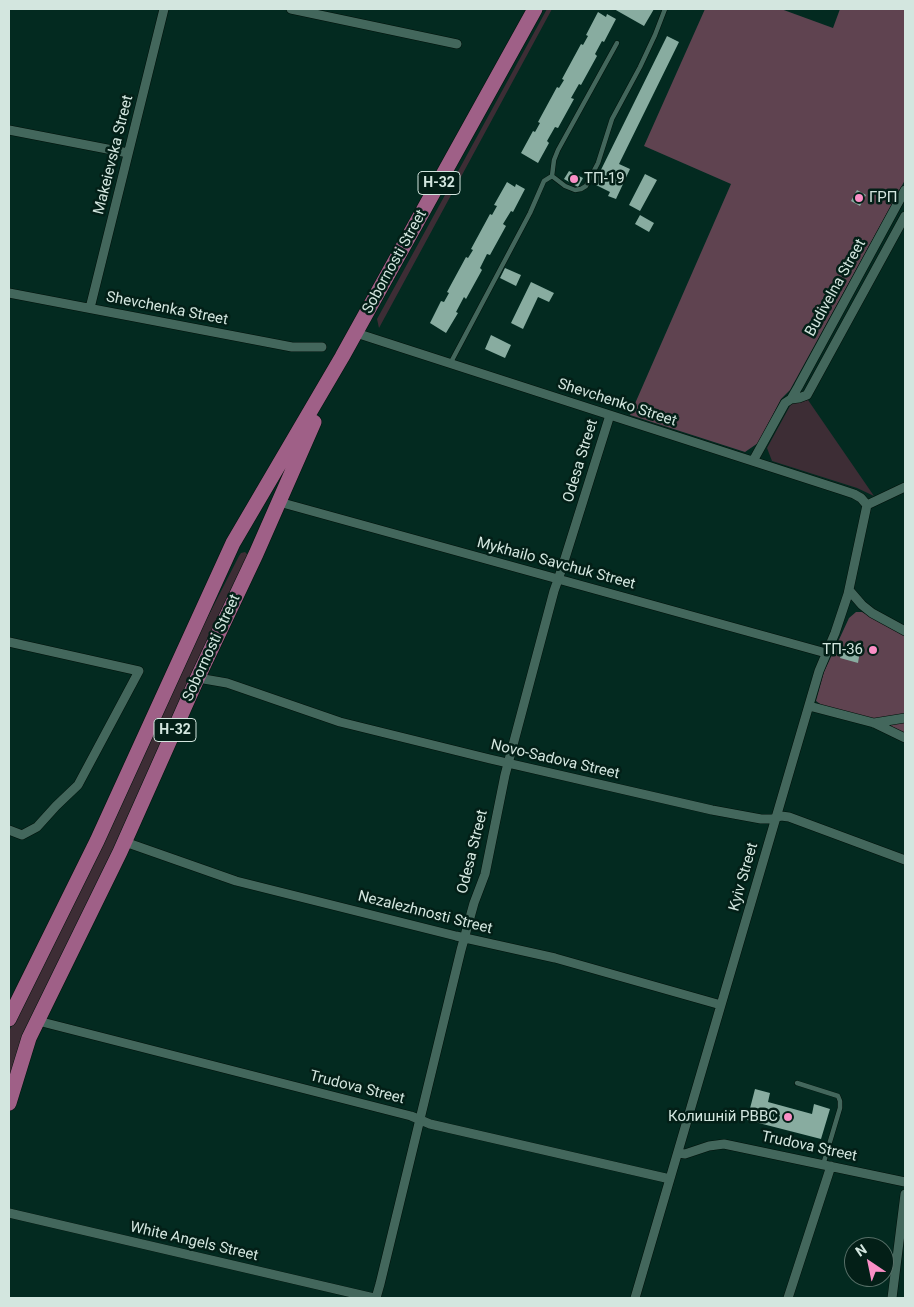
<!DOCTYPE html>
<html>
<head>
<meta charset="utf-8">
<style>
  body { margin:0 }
  #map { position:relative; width:914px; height:1307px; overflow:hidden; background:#032a20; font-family:Roboto,sans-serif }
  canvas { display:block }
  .frame { position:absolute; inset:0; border:10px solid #d3e6df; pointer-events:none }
  .north { position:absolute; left:844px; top:1237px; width:50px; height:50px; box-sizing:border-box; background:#031f17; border:1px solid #566f67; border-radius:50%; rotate:326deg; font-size:14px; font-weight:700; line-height:20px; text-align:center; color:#d3e6df }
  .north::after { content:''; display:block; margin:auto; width:18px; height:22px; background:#fa8fc6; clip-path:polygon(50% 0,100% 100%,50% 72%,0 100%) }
</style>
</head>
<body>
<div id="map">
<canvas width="914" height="1307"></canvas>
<div class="frame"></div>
<div class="north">N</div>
</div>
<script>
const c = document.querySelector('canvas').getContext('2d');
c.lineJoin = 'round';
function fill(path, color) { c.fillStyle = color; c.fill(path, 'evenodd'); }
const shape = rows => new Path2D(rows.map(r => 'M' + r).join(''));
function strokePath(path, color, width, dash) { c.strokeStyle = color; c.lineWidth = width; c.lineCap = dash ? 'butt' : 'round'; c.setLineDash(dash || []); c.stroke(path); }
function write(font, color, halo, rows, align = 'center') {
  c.font = font + ' Roboto,sans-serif'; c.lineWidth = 5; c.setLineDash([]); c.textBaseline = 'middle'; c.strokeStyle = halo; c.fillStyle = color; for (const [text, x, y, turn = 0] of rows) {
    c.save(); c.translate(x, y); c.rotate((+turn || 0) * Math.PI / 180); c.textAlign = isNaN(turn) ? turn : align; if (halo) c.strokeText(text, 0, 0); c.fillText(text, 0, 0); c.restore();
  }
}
fill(shape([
  [547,9,552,9,379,328,377,319],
  [808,400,874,496,857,488,772,461,767,448,791,404],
  [245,552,248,555,9,1081,9,1031,103,843,180,671,239,556,241,553]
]), '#3d2d35');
fill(shape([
  [705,9,781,9,833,28,840,9,905,9,905,180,790,390,781,399,758,443,745,452,630,415,731,184,644,146],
  [856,612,862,612,905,636,905,736,823,706,816,701,824,672,849,618]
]), '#5f4350');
fill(shape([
  [614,9,654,9,644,26],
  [598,12,606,17,607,14,616,19,604,42,602,41,595,54,597,56,581,85,579,84,571,98,574,99,558,128,555,127,547,141,549,143,538,163,521,153,533,131,535,132,540,123,538,122,557,87,559,88,564,80,562,79,581,44,583,45,588,36,586,35],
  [667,36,679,42,619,164,630,169,616,199,608,196,610,192,594,184],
  [569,171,583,178,578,187,564,179],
  [645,174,657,180,640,211,629,205],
  [507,182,515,187,516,184,525,189,513,212,511,211,503,224,506,226,490,255,487,254,480,268,482,270,466,299,464,297,456,312,458,313,446,333,430,323,441,301,444,302,449,293,447,292,466,257,468,258,473,250,471,249,490,214,492,215,497,206,494,205],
  [857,190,866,195,860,206,851,201],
  [640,215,654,223,649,232,635,224],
  [505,268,521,275,516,286,500,278],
  [531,282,554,293,549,302,538,297,523,329,511,323],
  [491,335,511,345,505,358,485,349],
  [843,647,860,651,858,663,840,658],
  [755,1089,770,1093,768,1102,812,1114,814,1104,830,1109,821,1139,747,1120]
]), '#88aca0');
const service = shape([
  [552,176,565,186,575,190,581,189,586,186,598,163,612,119,640,67,655,35,665,9],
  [450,364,530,213,544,181,552,176,554,160,558,150,617,43],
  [797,1083,838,1096,840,1101,840,1108,823,1165]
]);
const minor = shape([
  [291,9,457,44],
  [9,130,128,153],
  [9,293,292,347,322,347],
  [90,308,164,9],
  [356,333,842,490,854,494,861,498,867,505],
  [791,399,799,398,807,395,905,216],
  [753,461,785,403,791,399,798,387,905,190],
  [279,502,826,653],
  [849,590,862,605,872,613,905,631],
  [9,642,139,671,78,785,56,806,37,827,22,835,9,830],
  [198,678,227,683,340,722,490,759,712,810,761,819,772,819,781,816,789,817,905,860],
  [809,706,874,723,905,738],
  [874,723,905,718],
  [125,842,236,881,456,936,555,958,721,1005],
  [38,1021,411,1116,430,1124,670,1179],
  [678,1153,685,1154,709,1146,724,1144,905,1182],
  [9,1213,374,1298],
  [376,1298,380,1284,461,950,474,903,485,874,505,775,554,591,561,571,610,415],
  [635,1298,819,671,835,633,848,594,867,505,905,487],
  [788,1298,831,1166],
  [892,1298,905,1194]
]);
const primary = shape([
  [9,1019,97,841,233,543,342,357,535,9],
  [9,1103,29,1038,120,852,197,679,256,554,314,422]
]);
strokePath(service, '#00110a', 5.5);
strokePath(minor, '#00110a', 10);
strokePath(primary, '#00110a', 16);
strokePath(service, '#43675c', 4.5);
strokePath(minor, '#43675c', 9);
strokePath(primary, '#9f6087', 15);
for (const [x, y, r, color] of [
  [574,179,5,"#fa8fc6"],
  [859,198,5,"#fa8fc6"],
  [873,650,5,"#fa8fc6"],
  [788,1117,5,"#fa8fc6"]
]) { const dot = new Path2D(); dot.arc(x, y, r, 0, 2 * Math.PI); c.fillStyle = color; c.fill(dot); strokePath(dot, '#031f17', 2); }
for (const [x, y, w] of [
  [439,183,42],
  [175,730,42]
]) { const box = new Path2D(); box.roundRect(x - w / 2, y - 11.5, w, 23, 4); c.fillStyle = '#031f17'; c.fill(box); strokePath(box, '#d3e6df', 1); }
write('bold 14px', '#d3e6df', null, [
  ["Н-32",439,183],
  ["Н-32",175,730]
]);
write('15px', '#d3e6df', '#031f17', [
  ["Makeievska Street",114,155,-76],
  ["Sobornosti Street",395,262,-61],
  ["Budivelna Street",836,288,-61],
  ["Shevchenka Street",167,309,11],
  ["Shevchenko Street",617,403,18],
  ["Odesa Street",581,461,-73],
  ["Mykhailo Savchuk Street",556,564,15],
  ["Sobornosti Street",212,648,-65],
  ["Novo-Sadova Street",555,760,13],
  ["Odesa Street",473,852,-76],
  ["Kyiv Street",744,877,-74],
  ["Nezalezhnosti Street",425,913,14],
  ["Trudova Street",357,1088,14],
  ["Trudova Street",809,1147,12],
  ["White Angels Street",194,1242,13]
]);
write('15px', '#d3e6df', '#031f17', [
  ["ТП-19",584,179],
  ["ГРП",869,198],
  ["ТП-36",863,650,"right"],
  ["Колишній РВВС",778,1117,"right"]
], 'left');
</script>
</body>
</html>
